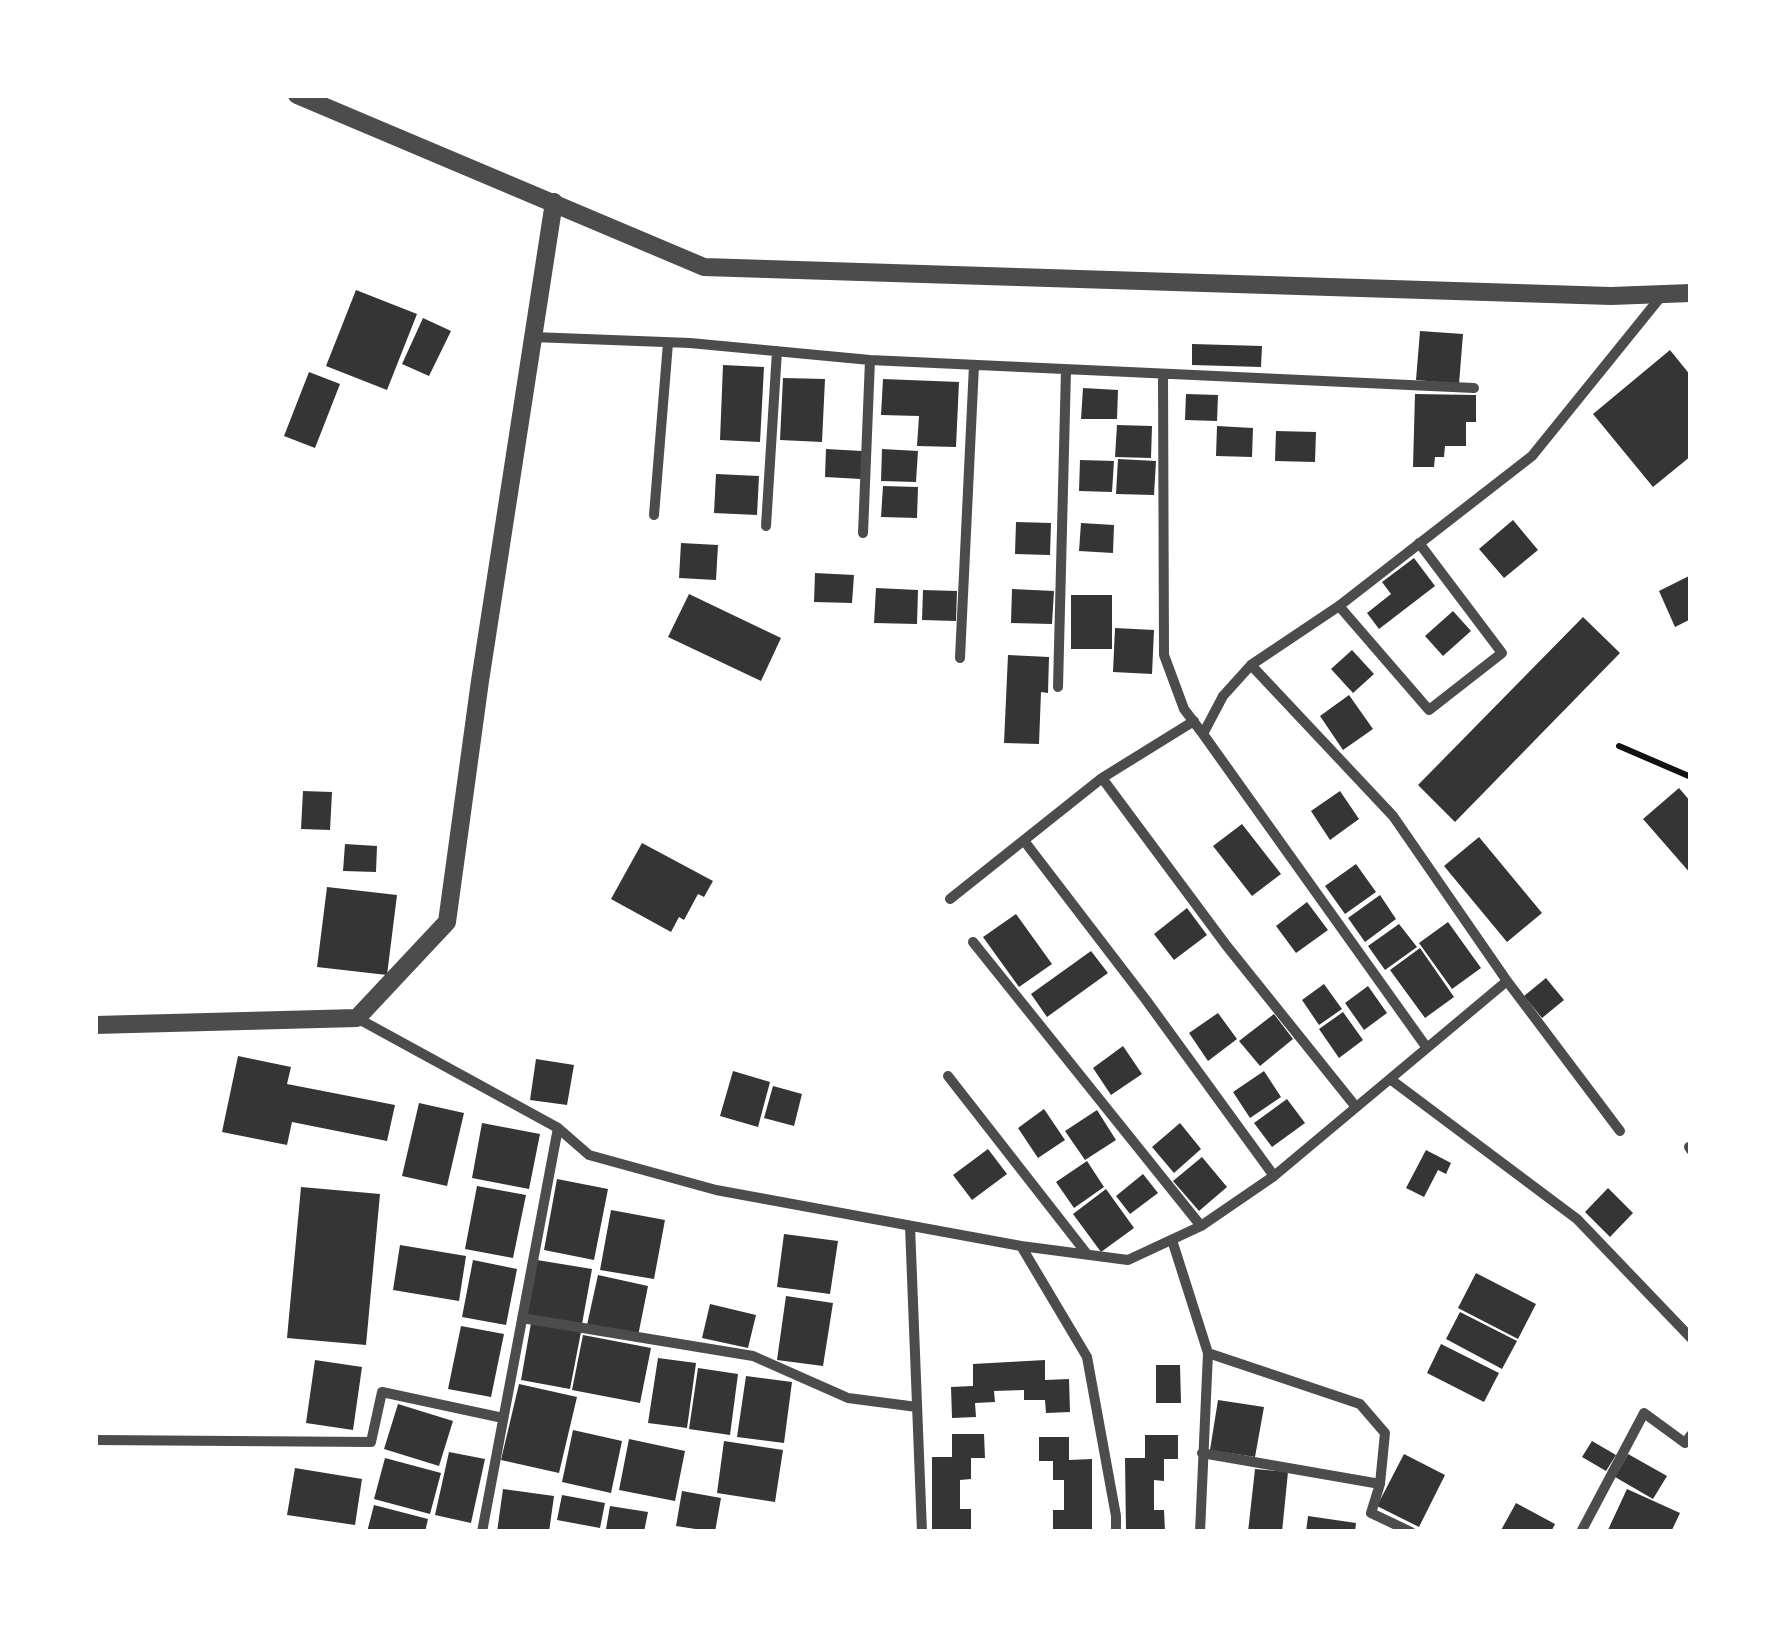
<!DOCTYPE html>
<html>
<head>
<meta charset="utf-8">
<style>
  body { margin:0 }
  #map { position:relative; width:1786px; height:1627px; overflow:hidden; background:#fff; font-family:Signika,sans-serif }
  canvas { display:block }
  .frame { position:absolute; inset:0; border:98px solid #fff; pointer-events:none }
</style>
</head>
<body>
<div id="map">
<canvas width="1786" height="1627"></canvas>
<div class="frame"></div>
</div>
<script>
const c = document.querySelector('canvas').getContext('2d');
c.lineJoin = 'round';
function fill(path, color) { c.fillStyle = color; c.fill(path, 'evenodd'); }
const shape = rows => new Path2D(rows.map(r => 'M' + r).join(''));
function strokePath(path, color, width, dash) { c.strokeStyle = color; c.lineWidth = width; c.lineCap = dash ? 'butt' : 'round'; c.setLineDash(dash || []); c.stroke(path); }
fill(shape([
  [356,290,417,314,387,390,326,366],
  [423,318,451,331,429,376,402,364],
  [1420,331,1463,334,1459,384,1416,380],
  [1192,344,1262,346,1261,367,1192,365],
  [1670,350,1691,376,1691,456,1653,487,1593,414],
  [723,365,764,367,760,442,720,440],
  [309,372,340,384,315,448,284,436],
  [783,378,825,379,822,442,780,440],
  [883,379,959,382,956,447,917,446,919,416,881,415],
  [1083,388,1118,390,1117,419,1081,419],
  [1186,394,1218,395,1217,421,1185,420],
  [1415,394,1476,395,1476,422,1466,422,1466,446,1445,446,1444,457,1435,457,1434,467,1413,467],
  [1117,425,1152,426,1151,458,1115,457],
  [1217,426,1253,428,1252,457,1216,456],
  [1276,431,1316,432,1315,462,1275,461],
  [826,449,862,451,861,479,825,477],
  [882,449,918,451,916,482,881,481],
  [1118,459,1156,461,1154,495,1116,494],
  [1080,460,1114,461,1112,492,1079,491],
  [716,474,759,476,757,515,714,513],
  [883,486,918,487,917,518,881,517],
  [1513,520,1538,550,1504,578,1479,549],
  [1016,522,1051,523,1050,555,1015,554],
  [1081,523,1114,525,1113,553,1079,551],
  [681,543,718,545,716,580,679,578],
  [1414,558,1435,586,1379,629,1367,613,1391,594,1382,582],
  [815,573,854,575,852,603,814,602],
  [1691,575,1691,619,1675,627,1659,591],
  [876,588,918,590,917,624,874,623],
  [1012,589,1054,591,1052,624,1011,623],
  [923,590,957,591,956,621,922,620],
  [689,594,781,638,761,681,668,637],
  [1071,595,1112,595,1112,649,1071,649],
  [1453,611,1471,631,1443,656,1425,636],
  [1583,617,1620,653,1455,822,1418,785],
  [1115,628,1154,630,1152,674,1113,672],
  [1352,650,1374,674,1353,693,1331,669],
  [1008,655,1049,657,1048,693,1041,692,1039,744,1004,743],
  [1349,695,1373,729,1343,750,1320,716],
  [1679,788,1691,802,1691,874,1643,819],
  [303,791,332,792,330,830,301,829],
  [1340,791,1359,819,1330,840,1311,811],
  [1242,824,1281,874,1252,896,1213,846],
  [1479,837,1542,913,1507,942,1444,866],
  [642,843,713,881,704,897,698,894,684,920,679,917,671,932,611,899],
  [345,844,377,846,376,872,343,871],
  [1356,864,1376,892,1345,914,1325,886],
  [327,887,397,895,387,975,317,967],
  [1380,895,1396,919,1365,942,1348,918],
  [1307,902,1328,930,1296,953,1276,926],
  [1187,908,1207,935,1174,960,1154,934],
  [1016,914,1052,964,1019,987,983,937],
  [1448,922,1481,968,1452,989,1419,943],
  [1399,924,1417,947,1385,970,1368,946],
  [1420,948,1454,997,1425,1018,1390,970],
  [1091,951,1108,973,1047,1017,1031,994],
  [1546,978,1564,1000,1542,1018,1524,996],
  [1324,984,1342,1009,1319,1025,1302,1000],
  [1368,986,1387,1013,1364,1030,1345,1003],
  [1343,1012,1363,1040,1339,1058,1319,1029],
  [1218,1013,1237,1039,1208,1061,1189,1033],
  [1274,1014,1293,1039,1260,1066,1239,1041],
  [1123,1046,1142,1074,1111,1095,1093,1068],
  [238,1056,291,1067,287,1084,395,1105,387,1141,292,1122,287,1145,222,1132],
  [536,1059,574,1065,567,1105,530,1100],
  [733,1071,770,1082,758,1127,720,1116],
  [1264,1071,1281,1097,1250,1118,1233,1092],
  [773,1086,802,1094,794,1126,764,1118],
  [1287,1099,1305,1123,1272,1147,1254,1123],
  [419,1103,464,1113,447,1186,402,1176],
  [1044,1109,1065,1140,1038,1158,1018,1128],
  [1097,1110,1116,1140,1085,1160,1065,1131],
  [482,1123,540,1134,529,1189,472,1178],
  [1180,1123,1201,1149,1174,1173,1152,1147],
  [988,1149,1007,1174,972,1200,953,1175],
  [1426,1150,1451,1163,1446,1174,1438,1170,1424,1197,1406,1188],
  [1202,1157,1227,1187,1199,1211,1173,1181],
  [1087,1161,1104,1187,1074,1208,1056,1182],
  [1143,1174,1158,1193,1130,1214,1116,1196],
  [557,1179,608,1189,594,1260,544,1250],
  [477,1186,526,1195,513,1258,465,1249],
  [301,1187,380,1194,366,1345,287,1338],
  [1608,1188,1633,1213,1610,1237,1585,1212],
  [1106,1189,1134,1228,1101,1252,1073,1214],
  [611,1210,665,1220,654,1279,600,1270],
  [784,1234,838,1241,830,1294,777,1287],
  [400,1245,466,1256,459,1301,393,1290],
  [473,1260,517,1269,506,1325,462,1317],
  [537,1260,592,1269,582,1324,527,1315],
  [1476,1273,1536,1304,1518,1339,1458,1308],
  [598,1275,648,1286,638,1336,587,1325],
  [786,1296,833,1303,823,1366,777,1360],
  [710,1304,756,1315,748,1348,702,1338],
  [1460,1312,1517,1341,1502,1369,1446,1339],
  [531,1323,581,1332,570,1389,521,1380],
  [461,1326,504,1334,491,1397,448,1389],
  [583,1335,651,1348,640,1403,572,1390],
  [1441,1344,1499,1373,1484,1402,1427,1373],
  [658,1358,696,1363,687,1428,648,1423],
  [315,1360,362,1367,353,1430,306,1423],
  [1045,1360,1045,1380,1069,1379,1070,1412,1046,1413,1045,1400,1024,1400,1024,1390,994,1391,995,1402,975,1403,976,1417,952,1418,951,1387,973,1386,973,1364],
  [1156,1365,1180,1365,1181,1403,1156,1403],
  [698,1368,738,1374,730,1435,689,1429],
  [746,1376,792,1382,784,1443,737,1437],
  [519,1384,577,1397,559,1473,501,1460],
  [1218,1400,1264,1407,1255,1457,1210,1450],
  [398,1404,453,1421,439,1466,384,1449],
  [573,1430,622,1441,611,1493,562,1482],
  [952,1434,984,1434,985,1458,971,1458,971,1479,960,1480,960,1509,971,1509,971,1532,932,1530,932,1457,952,1457],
  [1145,1435,1178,1435,1178,1459,1164,1459,1164,1481,1154,1480,1154,1510,1164,1510,1165,1532,1126,1531,1125,1458,1145,1458],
  [1039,1437,1069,1437,1069,1460,1092,1459,1092,1532,1053,1532,1053,1510,1064,1510,1064,1480,1053,1480,1053,1461,1039,1461],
  [629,1439,685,1451,675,1501,619,1490],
  [724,1441,783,1450,775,1502,717,1493],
  [1592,1441,1616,1455,1606,1471,1582,1457],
  [449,1452,485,1459,471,1523,435,1515],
  [1404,1454,1445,1475,1419,1527,1377,1506],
  [1628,1454,1667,1476,1653,1499,1615,1477],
  [385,1458,441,1473,430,1514,374,1499],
  [295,1468,362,1479,355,1525,287,1515],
  [1255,1469,1288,1472,1282,1532,1248,1532],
  [503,1489,554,1496,549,1532,497,1532],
  [1627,1489,1680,1513,1671,1532,1607,1532],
  [682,1491,721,1498,715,1532,676,1526],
  [562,1495,605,1503,600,1528,557,1520],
  [1516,1503,1555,1524,1551,1532,1500,1532],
  [374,1505,428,1519,425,1532,367,1532],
  [610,1506,648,1512,644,1532,606,1529],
  [1308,1516,1356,1523,1355,1532,1306,1532]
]), '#353535');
strokePath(shape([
  [1619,746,1691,777]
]), '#111', 6);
strokePath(shape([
  [533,337,690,343,870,360,1474,388],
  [1163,375,1164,655,1184,709,1203,734],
  [654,515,668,343],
  [766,526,777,351],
  [863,533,870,360],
  [1339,606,1429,710,1502,653,1419,543],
  [960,658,974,365],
  [1058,687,1066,370],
  [1102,778,1226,945,1356,1107],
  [1025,842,1146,1000,1274,1176],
  [950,899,1102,778,1194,721],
  [973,942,1201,1226],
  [1507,981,1620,1131],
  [357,1018,558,1128,589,1155,716,1190,1021,1246,1128,1260,1201,1226,1274,1176,1507,981,1393,816,1251,665],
  [1427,1048,1203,734,1223,696,1251,665,1339,606,1532,456,1663,294],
  [948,1076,1087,1254],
  [1390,1079,1577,1219,1691,1338],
  [1689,1147,1691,1150],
  [910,1226,922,1532],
  [1172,1240,1208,1353,1200,1532],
  [1021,1246,1087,1357,1116,1516,1116,1532],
  [522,1318,753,1356,848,1398,917,1407],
  [1208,1353,1360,1404,1385,1433,1380,1484,1371,1513,1411,1532],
  [95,1440,371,1442,382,1392,503,1418],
  [1202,1453,1380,1484],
  [482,1532,558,1128],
  [1581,1532,1644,1413,1685,1443,1691,1435]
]), '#4c4c4c', 10);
strokePath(shape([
  [297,95,704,267,1611,296,1691,293],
  [95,1025,357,1018,447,922,480,681,554,202]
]), '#4c4c4c', 18);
</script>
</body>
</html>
